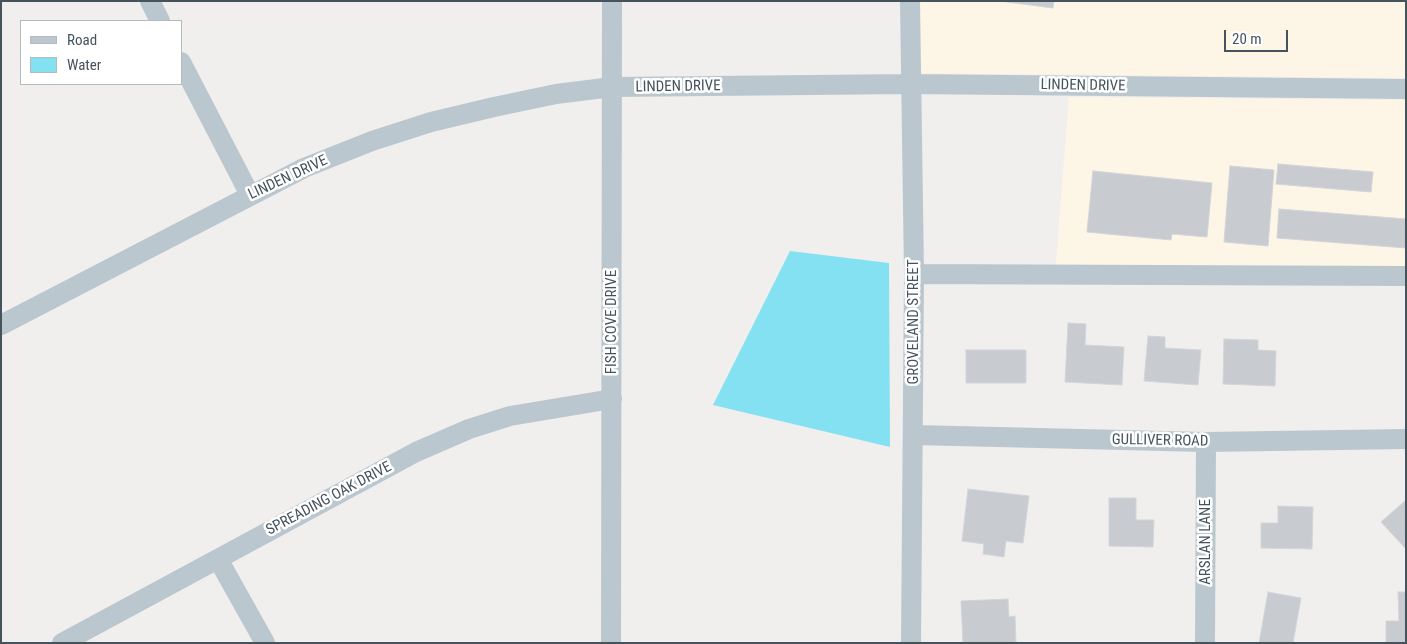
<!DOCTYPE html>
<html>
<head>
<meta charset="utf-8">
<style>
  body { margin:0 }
  #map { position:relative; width:1407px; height:644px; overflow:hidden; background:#f1eeee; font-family:"Roboto Condensed",sans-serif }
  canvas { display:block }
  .frame { position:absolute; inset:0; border:2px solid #45535d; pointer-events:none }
  .legend { position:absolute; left:20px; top:20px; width:162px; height:65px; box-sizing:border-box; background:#fff; border:1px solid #b5babe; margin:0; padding:6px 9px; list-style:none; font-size:15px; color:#45535d }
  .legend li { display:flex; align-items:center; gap:10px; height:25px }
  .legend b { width:25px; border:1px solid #b5babe }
  .scale { position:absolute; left:1224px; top:30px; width:64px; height:22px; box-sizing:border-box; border:2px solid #45535d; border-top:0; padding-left:6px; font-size:15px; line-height:18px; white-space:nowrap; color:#45535d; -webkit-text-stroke:4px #fff; paint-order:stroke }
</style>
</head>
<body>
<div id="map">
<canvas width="1407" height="644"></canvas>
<div class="frame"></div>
<ul class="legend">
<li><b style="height:6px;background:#bbc7ce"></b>Road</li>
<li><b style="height:14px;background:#84e1f1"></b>Water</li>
</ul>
<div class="scale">20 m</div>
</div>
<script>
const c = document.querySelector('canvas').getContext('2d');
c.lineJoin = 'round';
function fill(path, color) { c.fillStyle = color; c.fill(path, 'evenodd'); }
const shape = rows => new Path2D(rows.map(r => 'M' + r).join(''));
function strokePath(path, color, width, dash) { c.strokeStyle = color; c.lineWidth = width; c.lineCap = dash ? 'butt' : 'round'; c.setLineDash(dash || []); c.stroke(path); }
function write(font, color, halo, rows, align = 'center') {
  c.font = font + ' "Roboto Condensed",sans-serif'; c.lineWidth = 5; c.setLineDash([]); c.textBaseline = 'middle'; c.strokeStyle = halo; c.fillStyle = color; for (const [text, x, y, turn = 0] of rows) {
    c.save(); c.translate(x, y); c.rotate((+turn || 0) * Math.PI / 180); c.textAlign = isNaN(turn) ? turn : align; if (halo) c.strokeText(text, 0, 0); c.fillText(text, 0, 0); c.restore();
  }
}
fill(shape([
  [906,1,1406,1,1406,78,901,73],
  [1069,97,1406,100,1406,275,1055,274]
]), '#fdf5e6');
fill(shape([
  [790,251,889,263,890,447,713,405]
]), '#84e1f1');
const building = shape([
  [999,1,1054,1,1053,8,999,1],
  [1278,164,1373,172,1371,192,1276,184,1278,164],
  [1230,166,1274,170,1268,246,1224,242,1230,166],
  [1093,171,1212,183,1207,237,1172,234,1171,240,1087,232,1093,171],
  [1279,209,1406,219,1406,248,1277,238,1279,209],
  [1068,323,1086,324,1085,345,1124,347,1122,385,1065,382,1068,323],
  [1148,336,1165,337,1165,348,1201,350,1198,385,1144,381,1148,336],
  [1224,339,1258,340,1258,350,1276,351,1275,386,1223,384,1224,339],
  [966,350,1026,350,1026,383,966,383,966,350],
  [968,489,1029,496,1023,543,1006,541,1004,557,983,554,984,544,962,541,968,489],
  [1109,498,1136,498,1136,520,1154,520,1153,547,1109,546,1109,498],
  [1406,500,1406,549,1381,522,1406,500],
  [1278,506,1313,507,1312,549,1261,548,1261,523,1278,523,1278,506],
  [1268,592,1301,598,1293,643,1259,643,1268,592],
  [1398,592,1406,592,1406,643,1386,643,1386,621,1399,621,1398,592],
  [1008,599,1009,617,1015,616,1016,643,963,643,961,601,1008,599]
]);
fill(building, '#c8ccd1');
strokePath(building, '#d2d5da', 1);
strokePath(shape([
  [150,1,160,21],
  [910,1,914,274,911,643],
  [181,62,250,195],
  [914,274,1406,276],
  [1,325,304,168,372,141,431,122,494,107,556,94,612,87,910,84,1406,89],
  [914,435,1206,442,1406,439],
  [218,559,265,643],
  [62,643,416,452,469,429,510,416,612,399],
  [611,643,612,1],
  [1205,643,1206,442]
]), '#bbc7ce', 20);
write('15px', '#45535d', '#fff', [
  ["LINDEN DRIVE",1083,86,1],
  ["LINDEN DRIVE",678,87,-1],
  ["LINDEN DRIVE",288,178,-25],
  ["FISH COVE DRIVE",612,322,-90],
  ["GROVELAND STREET",914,322,-90],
  ["GULLIVER ROAD",1160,441,1],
  ["SPREADING OAK DRIVE",329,499,-28],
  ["ARSLAN LANE",1206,542,-90]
]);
</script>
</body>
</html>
